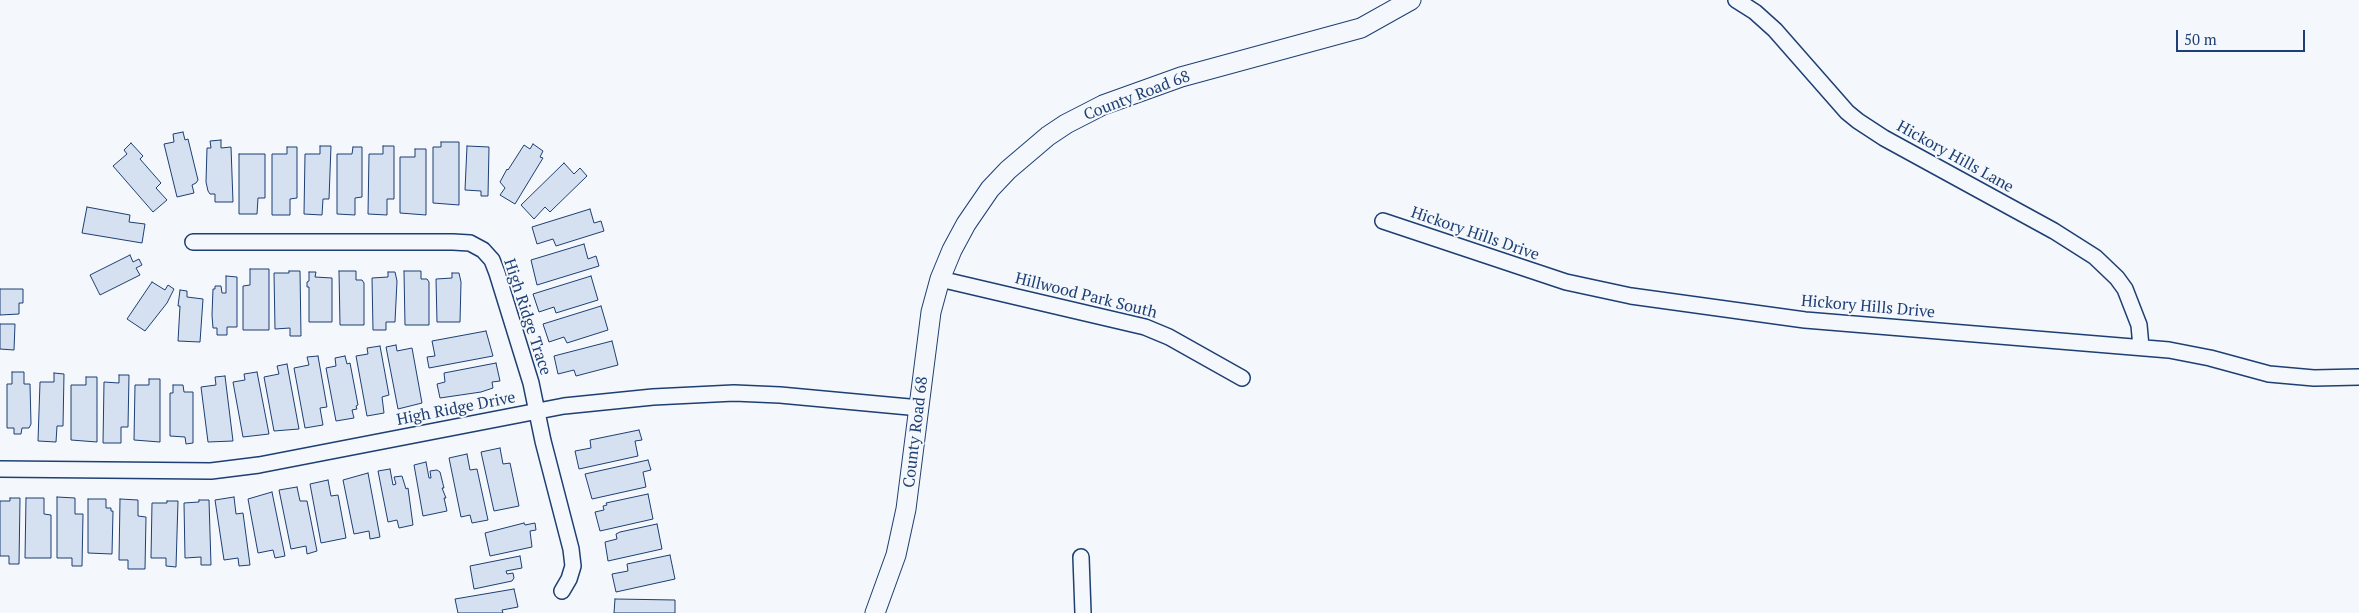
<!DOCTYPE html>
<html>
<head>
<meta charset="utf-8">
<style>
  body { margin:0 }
  #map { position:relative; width:2359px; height:613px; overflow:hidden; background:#f4f7fb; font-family:"PT Serif",serif }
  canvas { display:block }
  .scale { position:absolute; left:2176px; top:30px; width:129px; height:22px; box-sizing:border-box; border:2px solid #1d3f73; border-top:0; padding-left:6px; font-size:15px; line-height:18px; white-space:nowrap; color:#1d3f73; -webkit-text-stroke:4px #f4f7fb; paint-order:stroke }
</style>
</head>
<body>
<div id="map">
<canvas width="2359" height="613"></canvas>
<div class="scale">50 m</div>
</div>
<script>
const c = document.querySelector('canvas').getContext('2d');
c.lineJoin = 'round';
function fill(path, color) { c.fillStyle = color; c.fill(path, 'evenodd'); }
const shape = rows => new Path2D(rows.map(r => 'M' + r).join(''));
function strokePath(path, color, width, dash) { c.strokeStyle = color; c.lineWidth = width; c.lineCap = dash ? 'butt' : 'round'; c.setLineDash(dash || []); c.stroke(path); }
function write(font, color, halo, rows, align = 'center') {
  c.font = font + ' "PT Serif",serif'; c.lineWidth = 4; c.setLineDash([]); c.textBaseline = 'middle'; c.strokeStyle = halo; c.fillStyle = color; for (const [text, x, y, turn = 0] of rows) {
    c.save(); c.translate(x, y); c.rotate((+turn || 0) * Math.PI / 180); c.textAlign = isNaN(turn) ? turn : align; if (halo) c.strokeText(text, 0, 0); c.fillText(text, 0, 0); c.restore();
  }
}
const building = shape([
  [183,132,185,140,188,139,198,180,196,183,192,185,194,193,177,197,164,144,174,142,173,134,183,132],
  [221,140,221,148,231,147,233,202,215,202,215,194,210,194,208,191,206,182,207,148,211,148,210,141,221,140],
  [441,142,459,142,459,205,433,203,433,147,441,147,441,142],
  [131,143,143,156,140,159,161,183,156,188,167,200,153,212,113,166,127,154,124,150,131,143],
  [533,144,543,151,540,157,543,158,515,204,500,195,505,188,500,182,507,169,508,170,524,145,530,149,533,144],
  [320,146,331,146,329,199,323,199,322,215,304,214,305,154,320,154,320,146],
  [383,146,394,146,394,199,387,199,387,215,368,214,369,154,383,154,383,146],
  [467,146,489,147,488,196,481,196,481,191,465,190,467,146],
  [287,147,297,147,297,198,290,199,290,215,272,215,272,154,287,154,287,147],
  [353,147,362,147,362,197,355,198,355,215,337,214,337,154,352,154,353,147],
  [415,149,426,149,426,215,400,213,400,157,415,157,415,149],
  [239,154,265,154,265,198,258,198,257,214,239,214,239,154],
  [564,163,574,174,580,168,587,176,550,212,545,207,534,219,521,205,564,163],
  [87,207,130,215,129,222,145,224,142,243,82,233,87,207],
  [590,209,594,223,601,221,604,231,556,246,553,239,537,244,532,227,590,209],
  [584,244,588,259,596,256,599,266,537,285,531,260,584,244],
  [130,255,133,262,139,259,142,265,136,268,140,275,100,295,90,275,130,255],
  [250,269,269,269,269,330,243,330,243,286,250,285,250,269],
  [289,271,300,271,301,336,290,336,290,328,275,329,274,273,289,273,289,271],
  [339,271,356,271,356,280,362,280,364,283,364,325,340,325,339,271],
  [404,271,421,271,421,279,427,279,429,282,429,325,405,325,404,271],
  [309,272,316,272,315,277,332,278,332,322,309,322,309,287,307,287,307,282,309,281,309,272],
  [388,272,395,272,397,281,395,322,386,322,386,330,373,330,372,278,388,277,388,272],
  [452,273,459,273,461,282,460,322,437,322,436,279,452,278,452,273],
  [226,276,237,277,237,327,227,327,227,335,217,335,217,328,213,328,212,315,213,289,215,289,215,286,221,286,222,293,226,293,226,276],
  [591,276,598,300,556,313,554,307,539,312,533,294,591,276],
  [152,282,165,290,168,285,174,289,167,303,145,331,127,319,152,282],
  [0,289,23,289,23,303,19,303,19,314,0,315,0,289],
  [180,290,187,291,187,297,203,299,200,342,178,341,180,306,178,306,180,290],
  [601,306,608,330,567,343,564,337,549,342,543,324,601,306],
  [0,324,15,324,14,350,0,349,0,324],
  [486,331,493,356,429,368,427,357,435,356,432,341,486,331],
  [612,341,618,365,576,376,574,370,558,374,554,356,612,341],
  [396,345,397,351,412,348,422,403,398,409,386,347,396,345],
  [380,346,389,395,382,397,384,413,367,416,356,356,368,354,367,348,380,346],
  [318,356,327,407,320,408,323,425,305,428,294,368,309,365,307,357,318,356],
  [345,356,347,364,350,363,358,405,356,406,357,409,352,410,354,418,336,421,326,368,336,366,335,358,345,356],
  [496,363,500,381,492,382,493,388,481,392,440,398,437,384,445,382,444,373,496,363],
  [287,364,299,429,274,431,264,377,279,374,277,366,287,364],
  [12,372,24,372,24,384,30,384,31,424,29,428,22,428,21,434,14,434,14,428,7,428,7,384,12,384,12,372],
  [257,372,269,434,243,437,233,382,245,380,244,374,257,372],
  [54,373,64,374,63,426,57,426,56,442,38,441,40,382,54,382,54,373],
  [119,375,129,375,128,427,121,427,121,443,103,443,104,382,119,383,119,375],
  [225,376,233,441,208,442,201,387,216,385,215,377,225,376],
  [86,377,97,377,97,442,71,440,71,385,86,385,86,377],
  [149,379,160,379,160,442,134,440,135,385,149,385,149,379],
  [173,385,183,385,184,392,193,392,193,443,186,444,185,437,170,436,170,393,173,393,173,385],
  [639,430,642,440,635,441,638,456,579,469,575,451,591,448,590,440,639,430],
  [500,448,503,464,510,463,519,506,494,511,481,452,500,448],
  [467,454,470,470,477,469,488,520,472,523,470,515,461,517,449,458,467,454],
  [648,460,651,470,643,472,646,487,592,499,585,474,648,460],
  [426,462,429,478,431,478,430,471,437,470,440,472,444,488,442,488,446,498,444,498,447,511,423,516,414,465,426,462],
  [390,469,393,485,396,484,394,477,402,476,406,489,408,488,413,525,399,528,397,520,388,522,378,471,390,469],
  [368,473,380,537,370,539,369,531,354,534,343,480,368,473],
  [328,480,331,496,338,495,346,538,321,543,310,484,328,480],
  [297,487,300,501,307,501,317,551,307,554,306,546,291,549,279,490,297,487],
  [272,492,285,556,275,558,273,550,258,553,248,499,272,492],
  [648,494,653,519,600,531,595,512,604,510,603,506,607,505,606,503,648,494],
  [57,497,75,498,75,514,83,514,82,566,72,566,72,558,57,558,57,497],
  [234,497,236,514,243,513,250,565,239,566,238,558,224,560,215,500,234,497],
  [10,498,20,498,19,564,9,564,9,556,0,556,0,501,10,501,10,498],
  [26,498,44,498,44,514,51,515,51,558,25,558,26,498],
  [88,499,106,499,106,508,111,508,111,511,113,511,112,554,88,553,88,499],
  [120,499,138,500,138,516,146,517,145,569,128,569,128,560,119,560,120,499],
  [199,500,209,500,211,565,201,565,201,557,185,558,184,503,199,502,199,500],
  [167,501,178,501,176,567,166,566,166,558,151,558,152,503,167,503,167,501],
  [524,523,525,525,535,523,536,530,530,531,532,547,490,556,485,533,524,523],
  [657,524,662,549,608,561,605,542,617,539,616,534,620,532,657,524],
  [670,555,675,579,616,592,612,574,628,571,627,564,670,555],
  [520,556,522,568,506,571,507,574,513,573,514,578,512,581,474,589,470,566,520,556],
  [514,589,518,607,502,610,503,613,458,613,455,599,514,589],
  [615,599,675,600,675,613,614,613,615,599]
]);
fill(building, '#d5e0f0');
strokePath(building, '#1d3f73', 1);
const minor = shape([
  [1736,0,1755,12,1775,30,1847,112,1858,121,1884,138,2054,231,2095,257,2117,278,2125,289,2139,325,2141,347],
  [1383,221,1566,282,1631,296,1805,320,2169,350,2210,358,2269,374,2314,378,2359,377],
  [193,242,453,242,470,243,483,250,492,260,497,273,531,383,543,441,571,549,573,566,569,579,562,591],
  [940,279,1145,327,1169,337,1242,378],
  [0,469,211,471,259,465,564,406,653,397,734,393,780,395,920,408],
  [1081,557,1083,613]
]);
const tertiary = shape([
  [875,613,896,555,906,509,931,312,940,279,952,250,966,224,990,189,1008,170,1048,136,1066,124,1103,105,1181,77,1361,28,1411,0]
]);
strokePath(minor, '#1d3f73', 18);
strokePath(tertiary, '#1d3f73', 21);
strokePath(minor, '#f4f7fb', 15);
strokePath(tertiary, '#f4f7fb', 19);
write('16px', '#1d3f73', '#f4f7fb', [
  ["County Road 68",1137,96,-21],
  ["Hickory Hills Lane",1955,157,29],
  ["Hickory Hills Drive",1475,234,19],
  ["Hillwood Park South",1086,296,14],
  ["Hickory Hills Drive",1868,307,5],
  ["High Ridge Trace",527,317,72],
  ["High Ridge Drive",456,409,-11],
  ["County Road 68",916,432,-83]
]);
</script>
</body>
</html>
